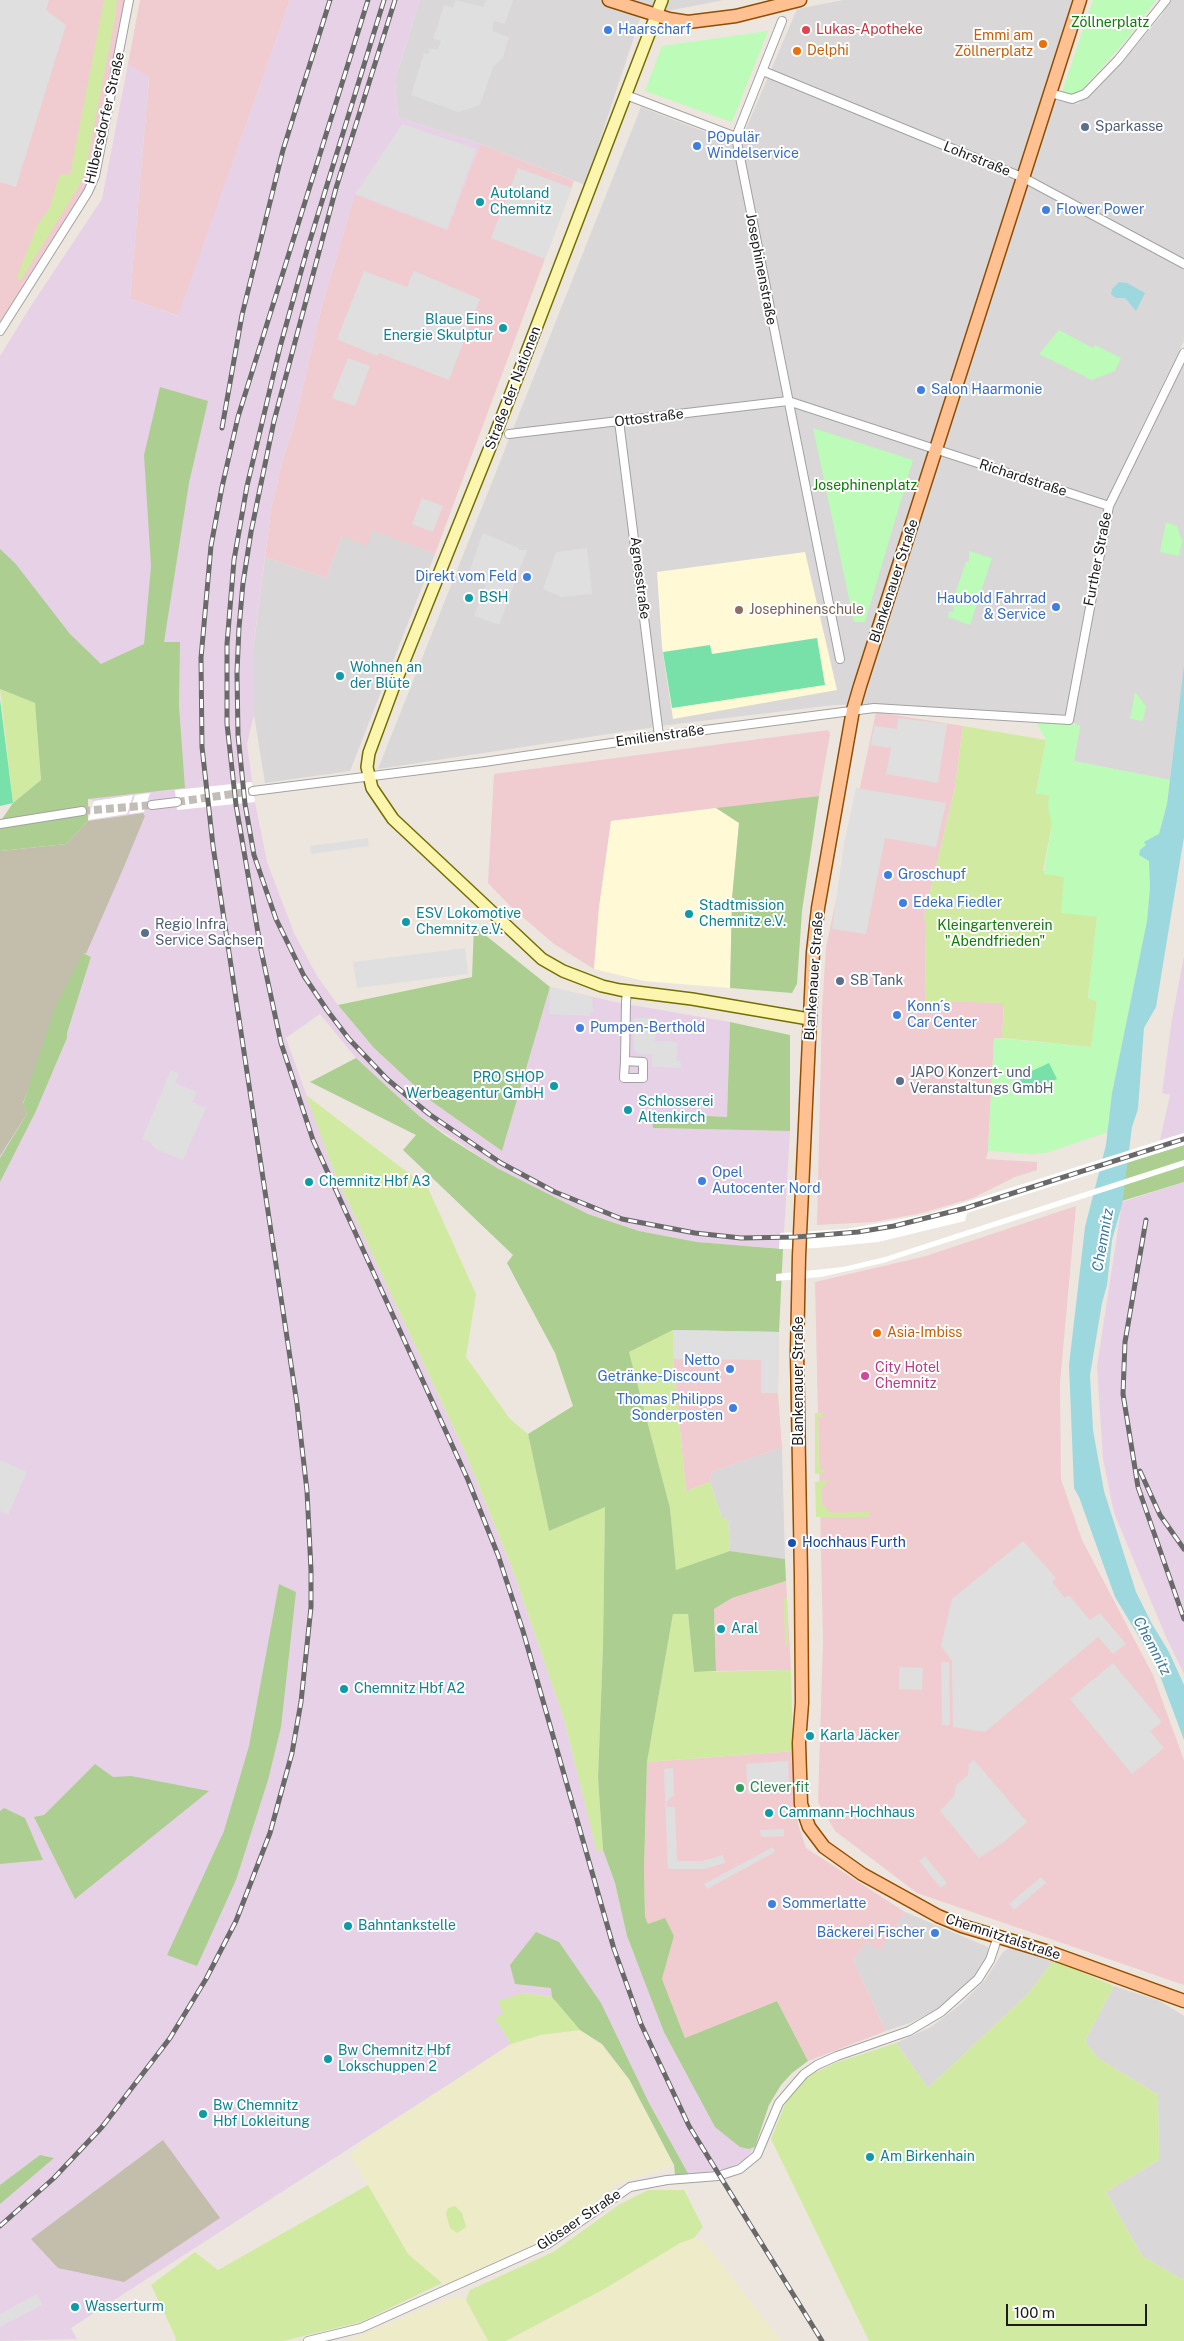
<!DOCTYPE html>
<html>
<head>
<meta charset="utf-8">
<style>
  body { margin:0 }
  #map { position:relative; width:1184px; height:2341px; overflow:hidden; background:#ede6df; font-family:"Public Sans",sans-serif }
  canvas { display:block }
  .scale { position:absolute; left:1006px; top:2304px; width:141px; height:22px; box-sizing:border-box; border:2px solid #1b1b1b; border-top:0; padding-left:6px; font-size:15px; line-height:18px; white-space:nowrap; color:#1b1b1b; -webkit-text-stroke:4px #fff; paint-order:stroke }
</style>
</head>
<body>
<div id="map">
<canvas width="1184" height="2341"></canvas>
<div class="scale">100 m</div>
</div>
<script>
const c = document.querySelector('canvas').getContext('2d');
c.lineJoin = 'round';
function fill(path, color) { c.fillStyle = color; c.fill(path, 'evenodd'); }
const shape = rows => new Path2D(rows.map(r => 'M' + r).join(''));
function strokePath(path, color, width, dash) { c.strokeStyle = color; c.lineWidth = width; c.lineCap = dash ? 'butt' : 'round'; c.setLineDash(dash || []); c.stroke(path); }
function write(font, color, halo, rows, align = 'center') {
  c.font = font + ' "Public Sans",sans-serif'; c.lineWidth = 4; c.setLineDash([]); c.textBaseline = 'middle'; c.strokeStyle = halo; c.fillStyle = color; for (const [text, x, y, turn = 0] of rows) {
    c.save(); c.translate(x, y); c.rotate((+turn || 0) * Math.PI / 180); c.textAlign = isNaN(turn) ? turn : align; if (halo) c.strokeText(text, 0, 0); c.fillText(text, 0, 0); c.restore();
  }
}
fill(shape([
  [420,0,724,0,641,16,585,185,480,144,398,117,395,80],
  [843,0,1073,0,1043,98,1078,104,1122,62,1161,16,1170,0,1184,0,1184,341,1128,455,1184,347,1184,664,1170,780,1074,761,1080,725,1076,725,1067,715,875,704,834,705,668,725,378,769,641,107,739,145,797,9],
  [373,529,435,554,350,771,265,783,254,715,252,658,265,557,326,578,342,536],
  [782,1447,785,1559,730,1551,728,1519,722,1518,710,1482,712,1472],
  [905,1912,988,1947,988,1955,975,1976,940,2008,910,2023,886,2031,853,1960,866,1942,880,1949],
  [1009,1948,1054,1960,1027,1995,928,2088,896,2043,931,2027,962,2003,985,1980,1003,1952],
  [1114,1986,1160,2001,1184,2016,1184,2278,1181,2279,1142,2256,1106,2192,1159,2160,1158,2095,1098,2058,1085,2041]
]), '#d9d7d8');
fill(shape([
  [0,0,128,0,94,175,0,329],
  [140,0,290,0,179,316,130,299,149,78,128,64],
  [480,144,574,181,435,554,373,530,367,546,342,536,326,578,265,557,271,509,282,462,294,425,322,306,355,194,447,230],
  [876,712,963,726,955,788,924,917,926,922,925,1000,1004,1003,1002,1038,994,1039,988,1151,986,1159,1037,1162,1037,1170,1015,1177,973,1198,922,1213,874,1222,817,1225,822,1009,826,947],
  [828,730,830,734,819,796,611,821,599,908,594,969,554,944,511,907,488,883,494,774],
  [1076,1206,1060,1383,1061,1479,1082,1540,1153,1675,1184,1760,1184,1985,917,1893,835,1831,818,1802,823,1641,815,1282,926,1256],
  [673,1330,779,1332,778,1393,782,1447,712,1472,710,1482,686,1491,673,1359],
  [786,1581,791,1670,716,1671,714,1609,732,1598],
  [793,1751,798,1824,806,1848,905,1912,880,1950,866,1942,853,1960,886,2031,808,2061,777,2001,685,2038,662,1979,674,1936,648,1925,645,1918,644,1870,647,1762]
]), '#f0ccd0');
fill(shape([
  [290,0,420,0,395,80,398,117,480,144,447,230,355,195,322,306,294,425,282,462,271,509,253,648,254,715,247,744,255,802,267,862,294,933,317,976,338,1005,374,1048,431,1101,502,1151,550,987,615,1002,730,1022,727,1117,652,1113,653,1128,790,1131,783,1249,697,1242,639,1231,588,1214,497,1168,418,1115,356,1058,320,1014,286,1038,335,1174,466,1454,514,1573,564,1719,597,1851,603,1850,615,1883,627,1936,634,1955,749,2149,755,2147,744,2160,729,2168,689,2175,649,2103,552,1997,524,1993,503,2014,496,2019,511,2044,71,2328,77,2339,0,2341,0,1156,27,1114,36,1111,67,1038,67,1033,91,957,86,954,145,816,143,813,88,821,94,801,88,799,0,585,0,356,31,306,102,199,128,64,149,77,130,299,178,316],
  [1184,956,1184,1133,1160,1140,1170,1095,1162,1093,1172,1019],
  [1184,1182,1184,1674,1166,1637,1114,1513,1103,1459,1097,1367,1122,1202]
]), '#e7d1e6');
fill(shape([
  [805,552,837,690,673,719,662,647,657,572],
  [716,808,739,823,732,898,730,988,644,981,594,969,599,908,611,821]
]), '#fff9d6');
fill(shape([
  [143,813,145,816,123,869,86,954,84,953,35,1072,23,1103,27,1114,0,1156,0,851,66,844,88,821],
  [163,2140,220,2218,124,2282,58,2268,31,2239]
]), '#c2beab');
fill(shape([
  [580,2030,602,2044,629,2079,674,2165,617,2184,568,2224,454,2293,408,2254,351,2156,363,2141,511,2044,541,2035],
  [694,2238,704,2242,781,2341,506,2341,606,2288,680,2243],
  [460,2297,466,2300,488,2341,345,2341,452,2298]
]), '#eeebc9');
fill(shape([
  [104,0,117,0,115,17,85,173,76,191,20,281,17,277,37,226,50,207,60,174,70,175],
  [0,689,35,703,41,780,13,803],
  [963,726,1046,740,1036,793,1049,795,1052,824,1043,871,1064,877,1097,917,1088,998,1097,1001,1092,1047,1002,1038,1004,1003,925,1001,926,922,924,917,955,788],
  [306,1095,428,1188,476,1294,466,1357,510,1419,528,1434,549,1531,605,1506,603,1646,598,1778,603,1850,597,1852,564,1719,514,1573,466,1454,335,1174],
  [673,1330,673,1359,686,1491,710,1482,722,1518,728,1519,730,1551,676,1571,670,1508,629,1352],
  [815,1413,823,1413,823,1417,818,1417,819,1469,824,1469,824,1473,815,1474],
  [829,1480,821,1489,822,1504,831,1513,869,1512,869,1517,816,1517,815,1482],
  [787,1597,788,1647,785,1644,784,1599],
  [673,1614,688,1614,694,1672,791,1670,793,1751,647,1762],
  [1054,1960,1114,1986,1085,2041,1098,2058,1158,2095,1159,2160,1106,2192,1142,2256,1181,2279,1184,2278,1184,2341,869,2341,771,2139,790,2092,806,2077,835,2063,896,2043,928,2088,1027,1995],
  [524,1993,552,1997,580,2030,541,2035,511,2044,495,2018,503,2014,498,2001],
  [368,2185,408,2254,442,2283,361,2322,283,2341,176,2341,175,2336,151,2285,195,2252,218,2270],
  [648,2190,684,2190,703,2227,694,2238,680,2243,606,2288,506,2341,488,2341,466,2300,470,2290,553,2252,620,2204],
  [455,2206,462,2213,466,2227,457,2233,450,2228,446,2214,448,2208]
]), '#d0eba1');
fill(shape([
  [160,387,208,401,189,483,164,642,180,642,179,706,185,788,88,799,88,821,66,844,0,851,0,822,13,803,41,780,35,703,0,689,0,549,15,563,70,634,101,664,144,644,151,566,144,455],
  [819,796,802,911,797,984,792,993,730,988,732,898,739,823,716,808],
  [474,926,550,987,502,1151,431,1101,374,1048,338,1005,472,977],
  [83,953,91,957,67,1033,67,1038,36,1111,0,1182,0,1158,27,1114,23,1104,55,1008],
  [730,1022,790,1035,790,1131,653,1128,651,1113,727,1117],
  [356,1058,418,1115,446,1136,497,1168,588,1214,639,1231,697,1242,783,1249,779,1332,673,1330,629,1352,670,1508,676,1570,730,1551,785,1559,786,1581,732,1598,714,1609,716,1671,694,1672,688,1614,673,1614,647,1762,644,1870,645,1917,648,1924,665,1918,674,1936,662,1979,685,2038,777,2001,808,2061,792,2073,781,2085,769,2105,755,2147,749,2149,740,2147,715,2127,664,2032,627,1936,615,1883,603,1850,598,1778,603,1646,605,1507,549,1531,528,1434,573,1406,555,1353,507,1263,513,1255,403,1150,416,1135,310,1082],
  [1184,1145,1184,1182,1122,1201,1127,1162],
  [279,1584,296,1592,281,1727,268,1780,236,1880,197,1966,167,1955,224,1831,249,1746],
  [95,1764,113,1777,131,1776,209,1791,75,1899,34,1817,44,1815],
  [4,1808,25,1818,43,1860,0,1864,0,1811],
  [536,1932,559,1942,601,2003,649,2103,689,2175,675,2175,674,2165,629,2079,602,2044,580,2030,552,1997,551,1988,515,1984,510,1965],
  [40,2155,54,2158,0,2204,0,2185]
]), '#accf91');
fill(shape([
  [1093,0,1156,0,1128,38,1078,94,1073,96,1061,95],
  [768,31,732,122,645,91,662,46],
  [1059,330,1093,348,1095,345,1121,358,1115,371,1092,380,1039,354],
  [813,428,913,460,865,622,854,622],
  [1166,522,1177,526,1182,541,1179,556,1160,552],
  [969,551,992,558,970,625,948,617,949,611,953,612,954,607,951,606,966,562,969,562],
  [1135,692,1146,706,1143,721,1130,719],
  [1036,722,1080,725,1074,761,1170,780,1167,804,1159,834,1145,842,1147,845,1140,850,1139,855,1149,861,1150,888,1147,921,1112,1093,1108,1132,1046,1153,1032,1154,988,1151,994,1038,1091,1047,1097,1001,1088,999,1097,917,1061,913,1064,877,1044,874,1052,824,1048,807,1049,795,1036,794,1046,740]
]), '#bcfbb8');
fill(shape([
  [817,638,825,685,672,708,663,652,710,645,712,654],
  [0,699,13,803,0,806],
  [1049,1063,1057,1079,1026,1093,1019,1077]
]), '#78e1aa');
fill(shape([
  [0,0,49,0,46,10,66,25,16,187,0,182],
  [456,0,483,7,486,0,513,0,505,24,494,21,492,31,509,37,503,58,493,67,480,105,458,112,411,95,424,53,428,54,430,48,438,50,441,41,433,39,444,5,453,8],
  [402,124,476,149,447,229,355,194],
  [518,168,572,188,545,259,491,238],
  [364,271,407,287,414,271,480,299,449,380,379,353,377,356,337,339],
  [348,358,370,366,355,406,332,398],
  [422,498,443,506,433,532,412,524],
  [483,533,519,548,519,550,527,550,499,625,474,616,486,585,464,576,469,572],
  [587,548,592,594,561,597,543,589,556,552],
  [898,718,947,724,938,783,886,774,891,748,871,745,874,726,897,729],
  [856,788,946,803,936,847,885,838,866,934,832,929,844,844],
  [368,838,369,846,311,854,310,846],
  [465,948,468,974,357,988,353,962],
  [550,987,592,997,593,1012,590,1012,590,1016,549,1014],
  [633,1018,656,1018,655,1041,677,1042,677,1061,681,1061,681,1068,652,1067,652,1054,639,1054,634,1050],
  [171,1070,179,1074,175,1083,197,1092,192,1102,206,1108,183,1160,155,1149,150,1142,142,1139],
  [673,1330,779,1332,778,1393,761,1393,761,1360,673,1359],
  [0,1460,27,1472,8,1515,0,1511],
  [1023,1541,1056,1578,1052,1582,1065,1598,1069,1595,1090,1620,1100,1613,1126,1644,1113,1654,1098,1637,985,1732,953,1727,952,1661,941,1646,952,1599],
  [941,1662,949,1662,950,1725,942,1725],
  [1113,1663,1162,1722,1150,1731,1164,1748,1132,1774,1070,1699],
  [899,1667,923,1668,922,1690,899,1689],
  [974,1760,1027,1822,1004,1842,979,1858,940,1811,954,1796,956,1785,968,1775,969,1764],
  [788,1761,789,1792,748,1794,746,1764],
  [673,1768,674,1796,671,1797,667,1802,667,1807,675,1807,677,1861,702,1861,723,1855,725,1863,704,1869,668,1869,664,1769],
  [784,1829,784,1836,761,1837,760,1830],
  [773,1847,775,1852,707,1889,704,1884],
  [925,1856,947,1883,941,1888,919,1861],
  [1041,1877,1046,1883,1014,1910,1009,1904],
  [37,2294,42,2305,0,2327,0,2314]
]), '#dfdfdf');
fill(shape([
  [1119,282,1127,283,1145,293,1136,311,1125,298,1116,298,1111,294,1112,289],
  [1184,664,1184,837,1156,1007,1144,1028,1138,1109,1132,1127,1122,1205,1112,1240,1107,1285,1102,1303,1090,1375,1093,1430,1104,1491,1136,1592,1152,1624,1169,1652,1184,1685,1184,1740,1156,1665,1115,1597,1079,1497,1074,1488,1069,1365,1085,1227,1106,1145,1112,1093,1147,921,1150,888,1149,861,1139,855,1140,850,1146,845,1144,842,1159,834,1167,804]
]), '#9dd8de');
fill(shape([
  [252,782,255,802,177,810,175,790],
  [150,793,144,812,129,814,135,795],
  [133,795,127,814,88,820,94,801],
  [1184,1133,1184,1145,967,1213,965,1221,878,1242,817,1248,779,1249,780,1233,847,1229,928,1214],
  [1184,1160,1184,1166,883,1263,821,1277,776,1281,776,1274,843,1267,885,1257]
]), '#fff');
strokePath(shape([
  [177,802,253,791],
  [82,811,152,805]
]), '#c3bdb8', 8, [8, 4]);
const minor = shape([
  [763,71,1024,178,1184,264],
  [1050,93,1072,99,1085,94,1118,60,1166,0],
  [626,95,736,137],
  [736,137,840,659],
  [736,137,782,21],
  [0,331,88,192,95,176,129,0],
  [619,421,659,736],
  [509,434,788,401,1109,506],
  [253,791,484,762,659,736,874,708,1069,720,1109,506,1184,353],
  [152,805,177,802],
  [0,824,82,811],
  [625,1061,643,1062,643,1078,624,1078,625,1061,626,1002,627,991],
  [308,2341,361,2328,548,2244,630,2187,667,2180,718,2176,740,2169,757,2155,779,2103,804,2074,817,2065,837,2056,909,2031,941,2012,978,1979,990,1960,998,1936]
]);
const secondary = shape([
  [662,0,495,435,392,691,369,753,367,767,372,788,393,819,542,959,563,971,602,986,620,990,692,999,809,1019]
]);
const primary = shape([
  [609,0,669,19,688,22,736,16,800,0],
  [1080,0,860,686,853,710,818,908,813,952,799,1256,797,1352,801,1576,802,1703,799,1743,801,1804,809,1827,824,1847,862,1874,938,1916,962,1926,1049,1952,1184,2001]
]);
strokePath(minor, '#a2a2a2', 10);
strokePath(secondary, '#736f00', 14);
strokePath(primary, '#914d00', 15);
strokePath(minor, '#fff', 8);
strokePath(secondary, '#fcf5ae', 11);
strokePath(primary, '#ffc192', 12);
const rail = shape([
  [384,0,307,250,280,347,247,486,234,560,227,644,227,724,236,805,261,950,281,1043,313,1140,468,1480,498,1555,523,1631,614,1949,641,2024,689,2126,822,2341],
  [395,0,336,188,274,421,251,532,243,583,239,628,237,672,238,735,245,804,254,855,276,919,304,976,327,1010,349,1039,387,1079,429,1114,501,1163,555,1192,622,1219,695,1233,741,1238,796,1237,858,1232,894,1226,966,1208,1184,1139],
  [222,428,242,315,283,150,330,0],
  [1146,1220,1125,1342,1123,1394,1138,1487,1184,1619],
  [1140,1471,1160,1515,1184,1549],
  [0,2226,54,2178,102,2127,170,2038,206,1979,236,1921,270,1833,292,1753,301,1702,311,1607,311,1570,307,1491,297,1404,213,846,202,747,201,658,211,546,222,487,238,417,368,0]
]);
strokePath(rail, '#696969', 5);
strokePath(rail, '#fff', 3, [9]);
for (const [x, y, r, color] of [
  [608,30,5,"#3f7fe0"],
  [806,30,5,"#e0444e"],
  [1043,44,5,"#e8710a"],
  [797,51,5,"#e8710a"],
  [1085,127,5,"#5c6f8a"],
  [697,146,5,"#3f7fe0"],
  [480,202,5,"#0f9aa8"],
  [1046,210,5,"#3f7fe0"],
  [503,328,5,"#0f9aa8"],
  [921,390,5,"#3f7fe0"],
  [527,577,5,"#3f7fe0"],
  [469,598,5,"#0f9aa8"],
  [1056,607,5,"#3f7fe0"],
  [739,610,5,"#8d6e63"],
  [340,676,5,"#0f9aa8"],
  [888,875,5,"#3f7fe0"],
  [903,903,5,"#3f7fe0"],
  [689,914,5,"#0f9aa8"],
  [406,922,5,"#0f9aa8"],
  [145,933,5,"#5c6f8a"],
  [840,981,5,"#5c6f8a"],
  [897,1015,5,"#3f7fe0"],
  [580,1028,5,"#3f7fe0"],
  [900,1081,5,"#5c6f8a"],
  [554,1086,5,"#0f9aa8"],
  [628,1110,5,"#0f9aa8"],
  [702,1181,5,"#3f7fe0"],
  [309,1182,5,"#0f9aa8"],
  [877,1333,5,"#e8710a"],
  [730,1369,5,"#3f7fe0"],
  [865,1376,5,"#d1479c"],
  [733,1408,5,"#3f7fe0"],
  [792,1543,5,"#1a4fb4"],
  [721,1629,5,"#0f9aa8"],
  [344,1689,5,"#0f9aa8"],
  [810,1736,5,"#0f9aa8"],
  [740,1788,5,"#2e9e5b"],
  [769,1813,5,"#0f9aa8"],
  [772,1904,5,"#3f7fe0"],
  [348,1926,5,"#0f9aa8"],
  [935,1933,5,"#3f7fe0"],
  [328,2059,5,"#0f9aa8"],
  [203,2114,5,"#0f9aa8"],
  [870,2157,5,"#0f9aa8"],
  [75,2307,5,"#0f9aa8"]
]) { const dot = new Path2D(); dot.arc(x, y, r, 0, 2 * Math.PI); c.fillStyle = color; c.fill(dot); strokePath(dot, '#fff', 2); }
write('14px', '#0d7b06', '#fff', [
  ["Zöllnerplatz",1110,23],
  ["Josephinenplatz",865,486],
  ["Kleingartenverein",995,926],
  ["\"Abendfrieden\"",995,942]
]);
write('14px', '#366cbe', '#fff', [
  ["Haarscharf",618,30],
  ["POpulär",707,138],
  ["Windelservice",707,154],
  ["Flower Power",1056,210],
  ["Salon Haarmonie",931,390],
  ["Direkt vom Feld",517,577,"right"],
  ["Haubold Fahrrad",1046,599,"right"],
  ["& Service",1046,615,"right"],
  ["Groschupf",898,875],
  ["Edeka Fiedler",913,903],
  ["Konn´s",907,1007],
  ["Car Center",907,1023],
  ["Pumpen-Berthold",590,1028],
  ["Opel",712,1173],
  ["Autocenter Nord",712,1189],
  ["Netto",720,1361,"right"],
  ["Getränke-Discount",720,1377,"right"],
  ["Thomas Philipps",723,1400,"right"],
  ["Sonderposten",723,1416,"right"],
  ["Sommerlatte",782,1904],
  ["Bäckerei Fischer",925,1933,"right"]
], 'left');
write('14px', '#be3a42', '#fff', [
  ["Lukas-Apotheke",816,30]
], 'left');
write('14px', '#c56008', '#fff', [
  ["Emmi am",1033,36,"right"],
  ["Zöllnerplatz",1033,52,"right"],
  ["Delphi",807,51],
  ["Asia-Imbiss",887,1333]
], 'left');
write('14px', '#1b1b1b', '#fff', [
  ["Hilbersdorfer Straße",105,118,-77],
  ["Lohrstraße",977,159,22],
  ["Josephinenstraße",761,269,79],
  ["Straße der Nationen",513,388,-69],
  ["Ottostraße",649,418,-7],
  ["Richardstraße",1023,478,18],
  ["Further Straße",1098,559,-79],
  ["Agnesstraße",640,578,83],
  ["Blankenauer Straße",894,581,-72],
  ["Emilienstraße",660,736,-8],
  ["Blankenauer Straße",814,976,-86],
  ["Blankenauer Straße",799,1381,-90],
  ["Chemnitztalstraße",1003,1937,18],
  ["Glösaer Straße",579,2220,-34]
]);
write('14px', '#4e5e75', '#fff', [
  ["Sparkasse",1095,127],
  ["Regio Infra",155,925],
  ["Service Sachsen",155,941],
  ["SB Tank",850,981],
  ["JAPO Konzert- und",910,1073],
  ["Veranstaltungs GmbH",910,1089]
], 'left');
write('14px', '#0d838f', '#fff', [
  ["Autoland",490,194],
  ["Chemnitz",490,210],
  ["Blaue Eins",493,320,"right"],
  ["Energie Skulptur",493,336,"right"],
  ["BSH",479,598],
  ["Wohnen an",350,668],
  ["der Blüte",350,684],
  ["Stadtmission",699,906],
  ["Chemnitz e.V.",699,922],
  ["ESV Lokomotive",416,914],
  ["Chemnitz e.V.",416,930],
  ["PRO SHOP",544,1078,"right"],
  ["Werbeagentur GmbH",544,1094,"right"],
  ["Schlosserei",638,1102],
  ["Altenkirch",638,1118],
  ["Chemnitz Hbf A3",319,1182],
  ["Aral",731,1629],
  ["Chemnitz Hbf A2",354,1689],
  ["Karla Jäcker",820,1736],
  ["Cammann-Hochhaus",779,1813],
  ["Bahntankstelle",358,1926],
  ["Bw Chemnitz Hbf",338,2051],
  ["Lokschuppen 2",338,2067],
  ["Bw Chemnitz",213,2106],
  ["Hbf Lokleitung",213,2122],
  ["Am Birkenhain",880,2157],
  ["Wasserturm",85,2307]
], 'left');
write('14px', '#785e54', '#fff', [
  ["Josephinenschule",749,610]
], 'left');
write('14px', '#b23c85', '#fff', [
  ["City Hotel",875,1368],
  ["Chemnitz",875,1384]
], 'left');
write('14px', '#164399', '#fff', [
  ["Hochhaus Furth",802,1543]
], 'left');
write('14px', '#27864d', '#fff', [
  ["Clever fit",750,1788]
], 'left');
write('italic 15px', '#3f7b9d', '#fff', [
  ["Chemnitz",1103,1240,-80],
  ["Chemnitz",1152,1646,62]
]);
</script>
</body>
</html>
